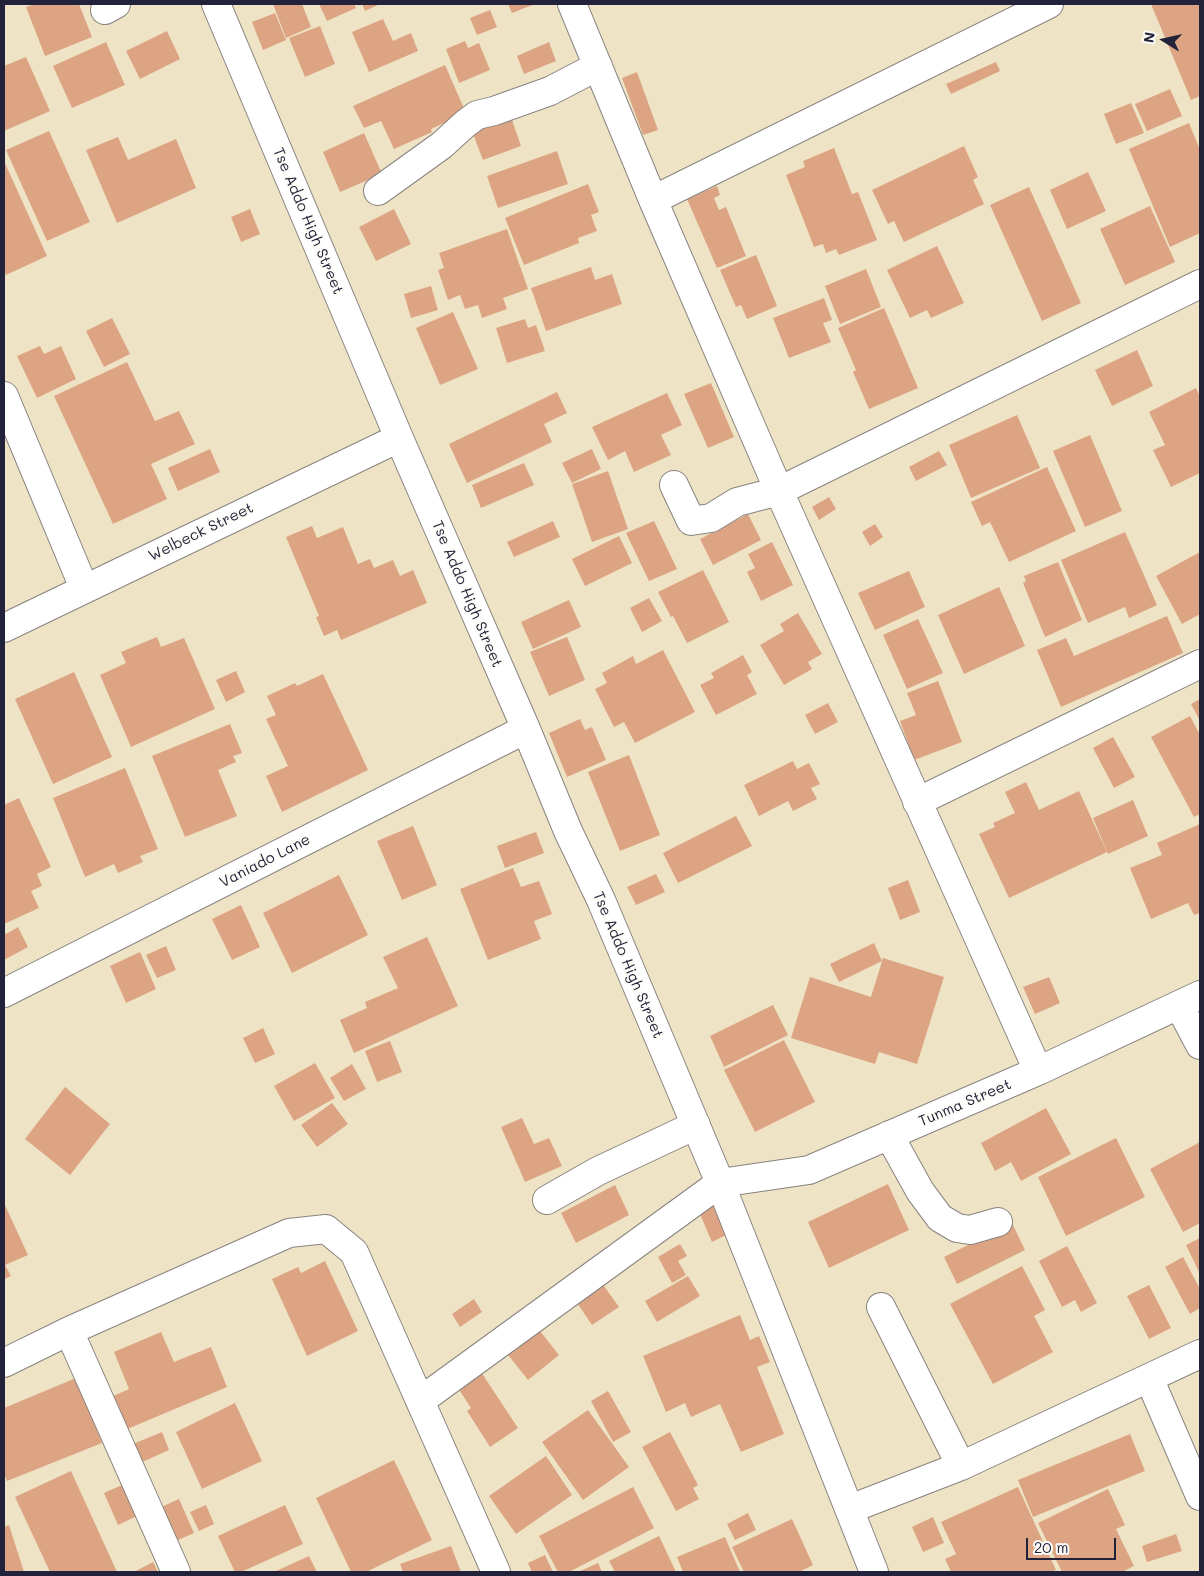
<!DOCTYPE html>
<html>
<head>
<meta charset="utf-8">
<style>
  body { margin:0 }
  #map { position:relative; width:1204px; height:1576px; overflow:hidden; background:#eee4c5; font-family:Mali,sans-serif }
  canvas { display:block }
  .frame { position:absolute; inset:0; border:5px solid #22223b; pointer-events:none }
  .north { position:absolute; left:1139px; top:15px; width:50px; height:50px; -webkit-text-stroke:4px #fdfcf7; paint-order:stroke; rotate:280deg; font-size:14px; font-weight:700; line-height:20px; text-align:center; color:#22223b }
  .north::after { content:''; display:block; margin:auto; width:18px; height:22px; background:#22223b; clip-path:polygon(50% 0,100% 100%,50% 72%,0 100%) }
  .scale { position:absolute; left:1026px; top:1538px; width:90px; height:22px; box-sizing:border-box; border:2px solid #22223b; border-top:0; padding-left:6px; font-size:15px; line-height:18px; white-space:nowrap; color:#22223b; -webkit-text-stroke:4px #fdfcf7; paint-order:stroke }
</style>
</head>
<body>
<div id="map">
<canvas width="1204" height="1576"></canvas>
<div class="frame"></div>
<div class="north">N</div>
<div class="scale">20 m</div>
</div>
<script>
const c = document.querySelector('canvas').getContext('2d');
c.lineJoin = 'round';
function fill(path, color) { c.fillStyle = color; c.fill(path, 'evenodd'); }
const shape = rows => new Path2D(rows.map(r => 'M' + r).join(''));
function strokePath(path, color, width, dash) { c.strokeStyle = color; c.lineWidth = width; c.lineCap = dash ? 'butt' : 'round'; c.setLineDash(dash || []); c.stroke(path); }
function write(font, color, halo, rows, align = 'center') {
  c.font = font + ' Mali,sans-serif'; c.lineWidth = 4.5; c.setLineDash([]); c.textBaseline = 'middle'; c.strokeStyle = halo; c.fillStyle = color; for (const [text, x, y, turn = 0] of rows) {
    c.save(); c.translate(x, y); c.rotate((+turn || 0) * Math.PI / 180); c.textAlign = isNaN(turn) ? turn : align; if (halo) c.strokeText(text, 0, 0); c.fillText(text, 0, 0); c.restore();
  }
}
fill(shape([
  [35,4,79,4,92,37,45,56,26,7],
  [273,4,302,4,311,27,286,38],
  [319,4,354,4,356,8,327,21],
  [362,4,380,4,365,11],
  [508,4,535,4,512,13],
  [1151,4,1200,4,1200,96,1191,100],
  [490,10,497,27,477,35,470,18],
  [275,13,286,40,263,50,252,22],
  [383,19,393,41,411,33,418,51,369,72,352,32],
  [320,26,335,64,305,77,289,38],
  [167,31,180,59,140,79,126,51],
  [465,41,468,48,479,43,490,70,459,83,446,49],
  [106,42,125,85,72,108,53,66],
  [549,42,556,61,524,74,517,56],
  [26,57,50,111,4,131,4,66],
  [996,62,1000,71,951,94,946,84],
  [445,65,466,113,431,129,432,132,394,149,381,121,364,128,353,106],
  [637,72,658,130,643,135,622,78],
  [1170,89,1182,116,1147,131,1135,104],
  [1131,103,1144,133,1116,144,1104,114],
  [493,118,496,126,512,120,521,146,483,160,470,126],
  [1189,123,1200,150,1200,233,1170,247,1129,149],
  [49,131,90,222,47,241,6,150],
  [364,133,382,174,340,192,323,152],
  [118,137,128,160,176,139,196,188,117,223,86,150],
  [964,146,978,177,973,180,984,204,904,242,894,221,888,224,872,190],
  [834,148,852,194,858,192,877,240,839,255,836,249,826,253,823,244,814,247,786,175,805,167,803,161],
  [557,151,568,184,498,208,487,176],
  [4,161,47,256,6,275,4,270],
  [1088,172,1106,211,1067,229,1050,190],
  [588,184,599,212,591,215,597,231,578,238,579,243,524,265,505,218],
  [717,186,720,195,714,198,719,210,726,207,746,256,717,268,687,199],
  [1029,187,1081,303,1042,321,990,205],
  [1150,206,1175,262,1125,285,1100,229],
  [250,209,260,234,241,242,231,217],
  [394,209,411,244,376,261,359,227],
  [507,229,528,289,503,298,507,309,482,318,478,305,465,309,460,295,448,300,438,270,444,268,439,253],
  [937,246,964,303,931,318,927,310,910,318,887,270],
  [756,255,777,306,747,319,741,305,736,307,720,270],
  [591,267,595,280,612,274,622,304,546,331,531,288],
  [866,269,881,307,840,324,825,286],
  [431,286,438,310,411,318,404,294],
  [824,298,832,320,823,323,831,342,789,358,773,318],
  [884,308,918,388,869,409,853,372,856,370,838,328],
  [453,312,478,369,440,385,416,328],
  [112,318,130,354,104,367,86,331],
  [525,319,528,328,536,325,545,351,507,363,496,328],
  [40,346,44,354,61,346,76,379,37,398,17,356],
  [1137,350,1153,386,1112,406,1095,370],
  [127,362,155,421,179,411,195,444,151,464,167,499,113,524,54,396],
  [711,383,734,437,708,448,684,394],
  [1196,388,1200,397,1200,473,1171,487,1153,450,1165,445,1149,412],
  [557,392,567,413,544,424,552,442,467,483,449,444],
  [667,393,682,425,661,435,671,455,634,472,625,451,608,460,592,427],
  [1017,415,1040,468,971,498,949,445],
  [1090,435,1122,511,1085,527,1053,451],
  [210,449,220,472,178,491,168,468],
  [592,449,601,469,572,483,562,463],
  [939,451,947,465,916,481,909,467],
  [524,463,534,485,481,508,472,485],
  [1047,467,1076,531,1009,562,990,522,982,526,971,502],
  [608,471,628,529,592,542,572,484],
  [829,497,836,509,819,520,812,507],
  [748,514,761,540,713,565,700,539],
  [553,521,560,537,514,557,507,542],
  [654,521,677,569,649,581,626,533],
  [875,524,883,537,870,546,862,532],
  [312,526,317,538,343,527,358,564,370,559,374,568,393,560,400,576,413,570,427,603,341,640,337,630,324,636,316,617,319,616,286,537],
  [1125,532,1157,605,1129,618,1125,607,1088,623,1061,560],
  [619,536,632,563,585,586,572,559],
  [772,542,793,585,761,601,747,572,755,568,748,554],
  [1200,552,1200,614,1182,624,1156,576],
  [1058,562,1082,620,1045,637,1023,583,1026,581,1024,576],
  [703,570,729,622,687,643,673,616,671,617,658,592],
  [909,571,925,607,875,630,858,593],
  [999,587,1025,646,964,674,938,615],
  [649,598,662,621,642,632,630,608],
  [569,600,581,627,533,649,521,622],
  [798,613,822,654,808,662,812,669,784,685,760,645,784,631,780,624],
  [1167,616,1183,653,1061,707,1037,650,1066,638,1074,656],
  [918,619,943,673,907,689,883,635],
  [157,637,161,647,184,638,215,709,131,747,100,675,126,663,121,652],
  [567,637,585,680,549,696,530,652],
  [663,650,695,712,635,743,624,722,614,727,595,689,607,683,602,673,633,656,636,664],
  [743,655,752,672,747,675,757,694,716,715,700,685,714,678,711,673],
  [236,671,245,692,226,702,216,680],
  [74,672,112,757,53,784,15,699],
  [323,674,368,770,282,812,266,776,288,766,266,719,276,715,267,696,295,683,297,686],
  [938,681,962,742,914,760,900,721,916,715,907,693],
  [1200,699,1200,721,1191,704],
  [828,703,838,722,815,734,805,715],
  [1190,716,1200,735,1200,814,1194,817,1151,737],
  [580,719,585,730,592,727,606,760,567,777,549,733],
  [230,724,242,753,233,756,236,762,218,770,237,816,185,837,152,756],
  [1113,737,1135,777,1114,788,1093,748],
  [629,755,660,835,620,851,588,772],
  [793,761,797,769,809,763,820,784,811,788,817,799,793,811,788,801,759,816,744,785],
  [125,768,158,849,140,856,143,862,118,873,114,864,85,877,53,798],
  [1026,782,1039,810,1079,791,1107,852,1009,898,979,834,995,827,993,823,1015,813,1005,792],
  [19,798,51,867,37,874,42,886,31,891,39,908,4,924,4,805],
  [1133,800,1148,836,1108,854,1093,818],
  [736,816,752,846,678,883,663,853],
  [1200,824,1200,913,1194,915,1188,903,1151,919,1130,868,1162,855,1157,843],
  [413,826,437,885,402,900,377,841],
  [536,832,544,853,505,868,497,846],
  [513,868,521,887,539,881,552,914,534,921,541,939,488,960,460,889],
  [656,874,665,892,636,905,627,887],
  [339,875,368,935,292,973,263,913],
  [908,880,920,912,900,920,888,888],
  [241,905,260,947,232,960,212,919],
  [18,927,28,947,4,960,4,935],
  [427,937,458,1006,354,1053,340,1020,367,1008,365,1002,398,988,383,957],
  [874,943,882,961,839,982,830,964],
  [166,946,176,970,157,978,146,955],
  [140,952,156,989,126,1003,110,966],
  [883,958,944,977,917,1064,879,1052,875,1064,791,1038,810,977,871,997],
  [1049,977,1060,1003,1035,1014,1023,987],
  [773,1005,788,1035,724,1067,710,1036],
  [263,1028,275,1054,255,1063,243,1038],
  [784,1040,815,1102,755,1132,724,1070],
  [390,1041,402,1072,377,1082,365,1051],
  [315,1063,335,1098,294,1121,274,1086],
  [352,1064,366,1089,344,1101,330,1078],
  [65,1087,110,1124,70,1175,25,1139],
  [332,1103,348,1124,317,1147,301,1125],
  [1046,1108,1071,1154,1021,1181,1011,1162,995,1171,981,1143],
  [522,1118,534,1144,549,1138,562,1166,525,1182,501,1127],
  [1116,1138,1145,1197,1066,1236,1038,1177],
  [1200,1142,1200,1223,1183,1232,1150,1169],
  [888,1184,909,1230,829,1268,808,1222],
  [615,1185,629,1215,576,1243,561,1213],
  [4,1203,28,1255,5,1265,11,1276,4,1279],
  [714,1204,728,1234,712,1242,699,1212],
  [1012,1223,1025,1250,957,1284,944,1257],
  [1200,1238,1200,1274,1186,1245],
  [680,1244,687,1256,678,1261,686,1275,672,1283,658,1257],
  [1067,1246,1097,1303,1081,1312,1075,1300,1062,1307,1039,1261],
  [1183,1257,1200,1289,1200,1308,1190,1314,1165,1267],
  [325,1261,358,1331,307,1356,272,1279,298,1267,301,1273],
  [1022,1266,1045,1310,1034,1316,1053,1352,993,1384,950,1304],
  [688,1276,700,1296,657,1322,645,1301],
  [599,1279,619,1307,592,1325,573,1297],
  [1149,1285,1171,1328,1149,1339,1127,1296],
  [474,1299,482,1312,460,1327,452,1314],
  [740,1315,750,1340,759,1336,770,1362,757,1367,784,1434,741,1452,720,1404,691,1417,685,1403,666,1412,643,1356],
  [536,1326,559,1355,528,1380,505,1351],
  [161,1332,174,1362,211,1347,227,1387,125,1430,111,1397,129,1389,114,1352],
  [481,1372,518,1428,490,1447,467,1411,471,1408,458,1388],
  [76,1378,102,1443,7,1481,4,1474,4,1408],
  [608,1391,631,1432,613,1442,591,1401],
  [235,1403,262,1461,202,1489,176,1432],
  [588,1410,629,1467,583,1500,542,1442],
  [162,1432,169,1450,140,1463,133,1444],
  [670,1432,698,1485,693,1488,699,1499,676,1511,642,1447],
  [1130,1434,1145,1471,1033,1517,1018,1480],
  [546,1456,572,1495,516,1534,489,1496],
  [394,1460,432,1540,366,1572,351,1572,316,1498],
  [71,1471,117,1572,50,1572,15,1497],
  [122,1485,137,1516,118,1525,104,1493],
  [633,1487,654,1528,569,1572,558,1572,539,1536],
  [1018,1487,1056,1570,1050,1572,951,1572,945,1559,956,1554,941,1522],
  [1108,1489,1125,1525,1116,1529,1134,1566,1122,1572,1062,1572,1038,1523],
  [179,1499,194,1533,174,1542,159,1508],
  [206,1505,214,1524,199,1531,190,1512],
  [285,1505,303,1544,241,1572,235,1572,218,1536],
  [748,1513,756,1530,735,1540,727,1524],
  [933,1517,944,1543,923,1552,912,1527],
  [792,1519,813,1565,799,1572,744,1572,732,1547],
  [9,1525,24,1572,4,1572,4,1527],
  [1176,1534,1182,1551,1147,1562,1142,1546],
  [659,1536,676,1572,615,1572,609,1561],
  [725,1537,740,1572,683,1572,677,1557],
  [451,1546,461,1572,403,1572,400,1564],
  [545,1555,553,1572,532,1572,528,1563],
  [309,1556,317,1572,274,1572],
  [153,1562,158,1572,134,1572],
  [598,1563,602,1572,578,1572]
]), '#dda483');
const minor = shape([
  [216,4,399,438,526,729,568,831,601,900,720,1183,874,1572],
  [572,4,653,200],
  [105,10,116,4],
  [378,191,442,145,465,124,477,115,494,111,550,91,598,66],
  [4,396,84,588],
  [674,485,691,521,711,518,737,502,779,491,1200,284],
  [4,628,399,438],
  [917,802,1200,664],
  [4,993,526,729],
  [1179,1005,1200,1045],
  [1038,1071,779,491,653,200,1049,4],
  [889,1135,920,1191,940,1218,957,1228,970,1230,998,1222],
  [547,1200,598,1171,696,1125],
  [881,1307,961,1466],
  [69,1331,176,1572],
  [4,1363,69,1331,289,1233,326,1229,354,1252,496,1572],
  [1149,1378,1200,1496],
  [420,1401,720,1183,809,1170,1038,1071,1200,995],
  [850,1509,961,1466,1200,1354]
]);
strokePath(minor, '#888380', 30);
strokePath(minor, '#fff', 28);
write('15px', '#22223b', '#fdfcf7', [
  ["Tse Addo High Street",308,221,67],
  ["Welbeck Street",201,532,-26],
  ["Tse Addo High Street",467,594,67],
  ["Vaniado Lane",265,861,-27],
  ["Tse Addo High Street",628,965,67],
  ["Tunma Street",965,1103,-23]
]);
</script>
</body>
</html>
